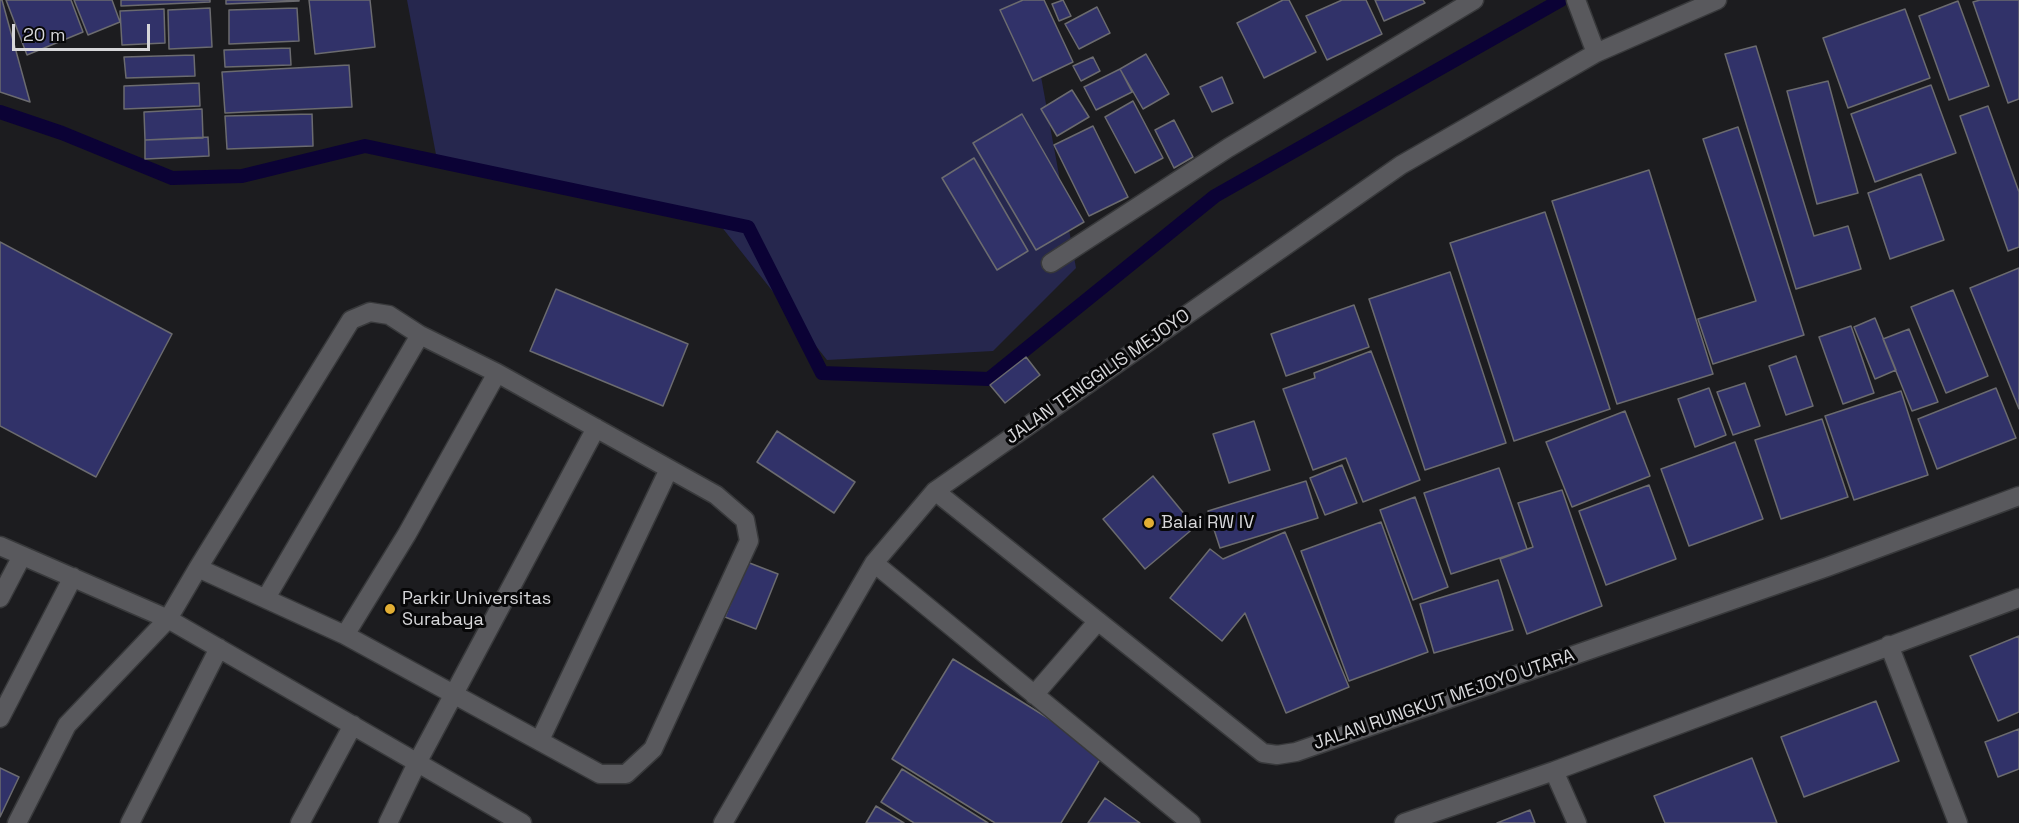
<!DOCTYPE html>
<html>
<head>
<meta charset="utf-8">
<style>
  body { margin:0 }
  #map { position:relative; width:2019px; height:823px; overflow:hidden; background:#1c1c1f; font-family:"Space Grotesk",sans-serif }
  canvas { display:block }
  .scale { position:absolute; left:12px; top:24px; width:138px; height:27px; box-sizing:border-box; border:3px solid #d7d7da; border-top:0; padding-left:8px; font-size:18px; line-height:21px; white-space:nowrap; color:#d7d7da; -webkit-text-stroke:4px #070708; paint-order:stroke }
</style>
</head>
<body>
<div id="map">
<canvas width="2019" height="823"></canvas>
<div class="scale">20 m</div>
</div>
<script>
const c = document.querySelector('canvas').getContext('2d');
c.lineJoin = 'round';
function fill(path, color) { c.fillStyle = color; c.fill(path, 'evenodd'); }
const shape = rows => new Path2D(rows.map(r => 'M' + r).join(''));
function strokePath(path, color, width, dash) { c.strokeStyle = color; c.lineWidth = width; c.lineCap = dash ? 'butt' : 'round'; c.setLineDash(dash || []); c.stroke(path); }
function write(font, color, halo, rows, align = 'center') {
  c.font = font + ' "Space Grotesk",sans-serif'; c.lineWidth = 6; c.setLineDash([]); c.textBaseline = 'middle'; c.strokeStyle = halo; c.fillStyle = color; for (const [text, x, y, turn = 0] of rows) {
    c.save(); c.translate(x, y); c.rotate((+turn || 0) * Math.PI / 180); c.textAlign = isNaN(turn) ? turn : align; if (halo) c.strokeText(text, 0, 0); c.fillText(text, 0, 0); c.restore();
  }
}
fill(shape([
  [407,0,1027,0,1076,268,993,351,827,360,713,216,437,160]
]), '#26274e');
strokePath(shape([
  [0,112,62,133,172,178,242,176,365,146,748,227,822,373,989,379,1215,196,1561,0]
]), '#0b0235', 14);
const building = shape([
  [0,0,2,0,30,102,0,92,0,0],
  [6,0,71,0,83,32,27,55,6,0],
  [74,0,112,0,120,22,88,35,74,0],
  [121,0,210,0,210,2,121,6,121,0],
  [226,0,299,0,299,1,226,4,226,0],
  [309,0,370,0,375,47,315,54,309,0],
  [1023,0,1044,0,1073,62,1033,81,1000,10,1023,0],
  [1063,0,1071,16,1059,21,1052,4,1063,0],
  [1283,0,1289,0,1316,52,1264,78,1237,23,1283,0],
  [1342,0,1366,0,1382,34,1327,60,1306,16,1342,0],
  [1375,0,1423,0,1425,3,1384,21,1375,0],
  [1980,0,2019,0,2019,99,2008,103,1973,2,1980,0],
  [1958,1,1989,86,1949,100,1919,16,1958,1],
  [1097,7,1110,33,1079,49,1065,24,1097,7],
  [210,8,212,47,169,49,168,10,210,8],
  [297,8,299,41,229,44,229,10,297,8],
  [164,9,165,43,122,45,120,11,164,9],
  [1905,9,1930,78,1848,108,1823,38,1905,9],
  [1756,46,1814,236,1848,226,1861,269,1796,289,1725,54,1756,46],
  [290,48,291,65,225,67,224,50,290,48],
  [1146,54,1169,94,1143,109,1120,69,1146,54],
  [194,55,195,76,126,78,124,57,194,55],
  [1093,57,1100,71,1081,81,1073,66,1093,57],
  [349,65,352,107,225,113,222,72,349,65],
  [1120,69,1132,92,1096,110,1084,87,1120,69],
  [1222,77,1233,103,1212,112,1200,87,1222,77],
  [1828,81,1858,193,1817,204,1787,91,1828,81],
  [199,83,200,106,124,109,124,86,199,83],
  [1931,85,1956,153,1875,182,1851,114,1931,85],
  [1072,90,1089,117,1057,136,1041,109,1072,90],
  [1133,101,1163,158,1135,173,1105,117,1133,101],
  [1988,106,2019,192,2019,247,2008,251,1960,116,1988,106],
  [202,109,203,138,145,140,144,112,202,109],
  [312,114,313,146,227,149,225,116,312,114],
  [1022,114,1084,222,1036,250,973,143,1022,114],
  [1174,120,1193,157,1174,168,1155,130,1174,120],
  [1093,126,1128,197,1089,216,1054,145,1093,126],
  [1738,127,1804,335,1713,364,1698,319,1756,301,1703,139,1738,127],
  [208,137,209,156,145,159,145,140,208,137],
  [974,158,1028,251,997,270,942,178,974,158],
  [1649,170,1713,374,1617,404,1552,201,1649,170],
  [1921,174,1944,240,1890,259,1868,193,1921,174],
  [1545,212,1610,409,1514,441,1450,243,1545,212],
  [0,242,172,334,96,477,0,426,0,242],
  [2019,268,2019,409,1970,288,2019,268],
  [1450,272,1506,443,1425,470,1369,299,1450,272],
  [556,289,688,344,663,406,530,351,556,289],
  [1953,290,1988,376,1946,393,1911,307,1953,290],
  [1354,305,1369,347,1286,376,1271,334,1354,305],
  [1875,318,1896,370,1875,379,1854,327,1875,318],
  [1851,326,1874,393,1843,404,1819,337,1851,326],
  [1909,329,1938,402,1912,411,1883,339,1909,329],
  [1371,351,1420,480,1363,502,1346,458,1313,470,1283,389,1315,378,1314,373,1371,351],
  [1796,356,1813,406,1786,415,1769,366,1796,356],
  [1026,357,1040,375,1005,403,990,385,1026,357],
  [1745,383,1760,426,1733,435,1717,392,1745,383],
  [1709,388,1726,435,1695,447,1678,399,1709,388],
  [1996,388,2016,438,1937,469,1918,419,1996,388],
  [1901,391,1928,475,1854,500,1825,416,1901,391],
  [1625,411,1650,476,1572,507,1546,442,1625,411],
  [1822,419,1848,497,1781,519,1755,440,1822,419],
  [1254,421,1270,470,1229,483,1213,434,1254,421],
  [777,431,855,482,834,513,757,462,777,431],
  [1735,442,1763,519,1689,546,1661,469,1735,442],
  [1342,465,1357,503,1325,515,1310,478,1342,465],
  [1499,468,1527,549,1451,574,1424,493,1499,468],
  [1153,476,1195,527,1145,569,1103,519,1153,476],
  [1306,481,1318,518,1220,548,1208,511,1306,481],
  [1649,485,1676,559,1606,585,1579,511,1649,485],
  [1562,490,1602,606,1527,634,1500,559,1533,547,1518,503,1562,490],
  [1415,497,1448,587,1413,600,1380,510,1415,497],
  [1381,522,1428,652,1349,681,1301,551,1381,522],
  [1285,532,1349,687,1286,713,1245,613,1222,641,1170,598,1210,549,1223,559,1285,532],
  [747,562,778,574,756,629,725,617,747,562],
  [1498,580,1513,630,1434,653,1420,604,1498,580],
  [2019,636,2019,712,1998,721,1970,656,2019,636],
  [953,659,1104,753,1061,823,995,823,892,759,953,659],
  [1876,701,1899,761,1804,797,1781,737,1876,701],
  [2019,729,2019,769,1998,777,1985,742,2019,729],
  [1752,758,1777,823,1665,823,1654,796,1752,758],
  [0,768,19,777,0,817,0,768],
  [902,769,988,823,914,823,881,802,902,769],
  [1105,798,1140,823,1088,823,1105,798],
  [876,806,904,823,866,823,876,806],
  [1530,810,1535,823,1497,823,1530,810]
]);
fill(building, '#313269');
strokePath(building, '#6b6b6f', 1.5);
const minor = shape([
  [1576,0,1596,53],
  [1051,263,1228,148,1474,0],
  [935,491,1263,753,1277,755,1296,752,1827,567,2019,496],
  [0,546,168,619,522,823],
  [874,563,1191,823],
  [0,598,22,556],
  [266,598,420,335],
  [345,635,407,534,497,373],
  [1889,645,1958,823],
  [1034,695,1098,621],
  [0,718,73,577],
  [540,740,669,469],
  [1554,771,1577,823],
  [17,823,67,725,168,619,198,568,351,320,370,312,389,315,420,335,497,373,716,495,745,520,749,541,653,749,626,774,600,774,345,635,198,568],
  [130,823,219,648],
  [300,823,353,725],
  [388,823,417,763,596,428],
  [723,823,874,563,935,491,1401,165,1596,53,1717,0],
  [1404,823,1554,771,2019,598]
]);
strokePath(minor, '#38393b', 21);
strokePath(minor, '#59595d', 18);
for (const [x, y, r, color] of [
  [1149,523,6,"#e2ae34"],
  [390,609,6,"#e2ae34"]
]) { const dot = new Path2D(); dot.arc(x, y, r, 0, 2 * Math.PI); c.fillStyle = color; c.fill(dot); strokePath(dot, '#070708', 2); }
write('18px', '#d7d7da', '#070708', [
  ["JALAN TENGGILIS MEJOYO",1098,377,-35],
  ["JALAN RUNGKUT MEJOYO UTARA",1444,700,-19]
]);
write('18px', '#d7d7da', '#070708', [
  ["Balai RW IV",1161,523],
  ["Parkir Universitas",402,599],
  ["Surabaya",402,620]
], 'left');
</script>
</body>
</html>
